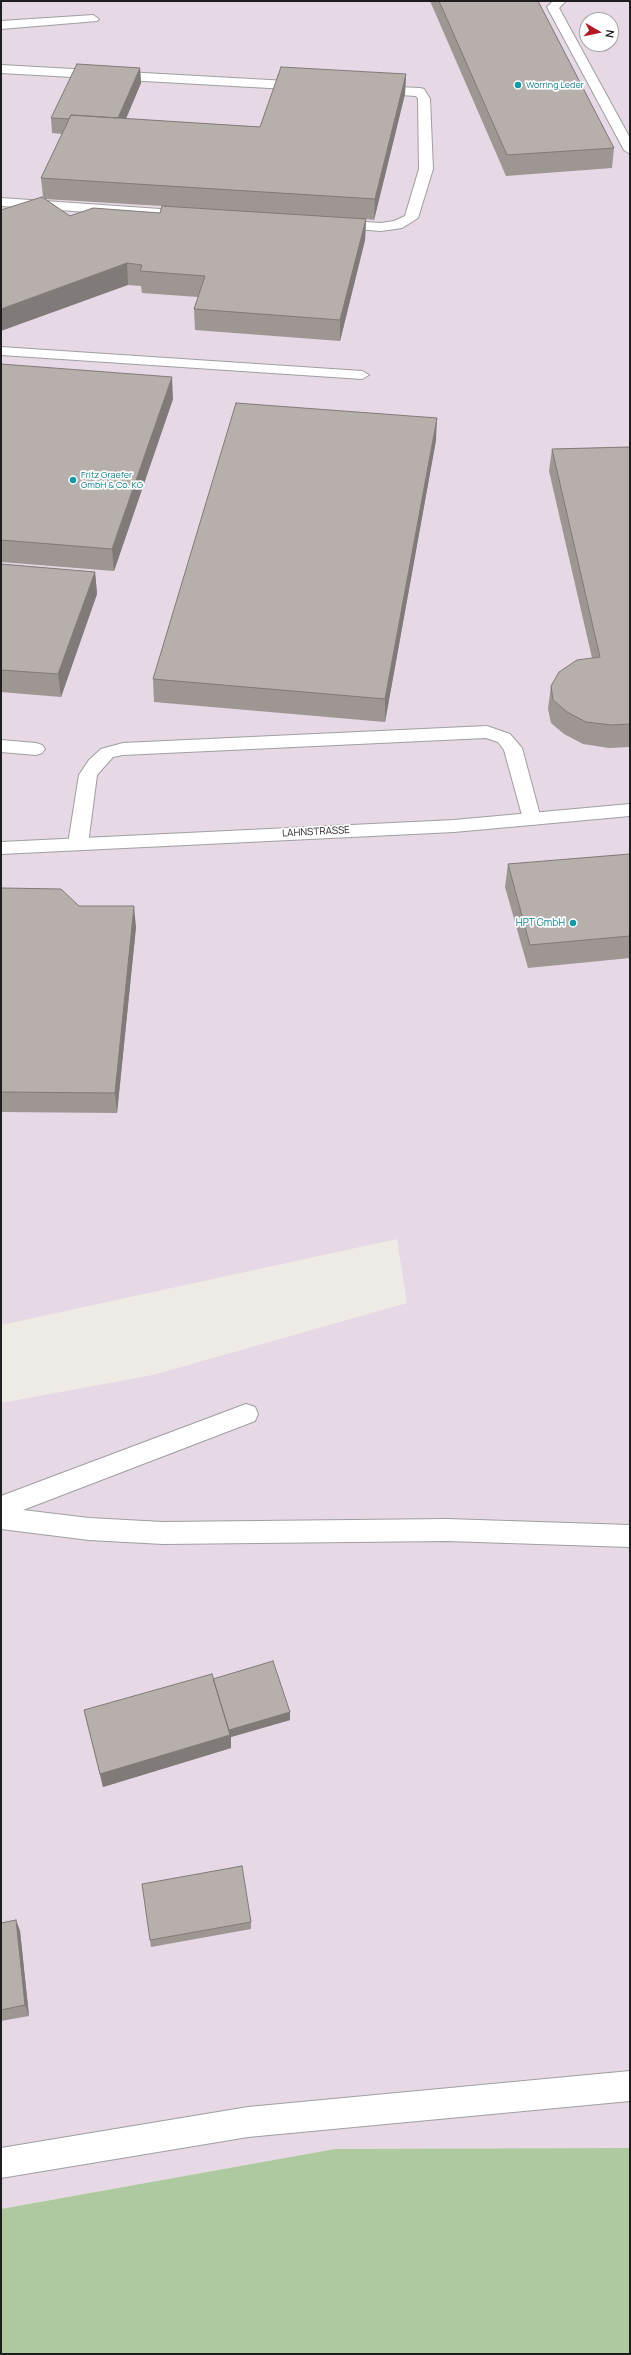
<!DOCTYPE html>
<html>
<head>
<meta charset="utf-8">
<style>
  body { margin:0 }
  #map { position:relative; width:631px; height:2355px; overflow:hidden; background:#eeeae5; font-family:Manrope,sans-serif }
  canvas { display:block }
  .frame { position:absolute; inset:0; border:2px solid #1e1e1e; pointer-events:none }
  .north { position:absolute; left:579px; top:12px; width:40px; height:40px; box-sizing:border-box; background:#fff; border:1px solid #a5a5a5; border-radius:50%; rotate:99deg; font-size:11px; font-weight:700; line-height:16px; text-align:center; color:#1e1e1e }
  .north::after { content:''; display:block; margin:auto; width:14px; height:18px; background:#b41822; clip-path:polygon(50% 0,100% 100%,50% 72%,0 100%) }
</style>
</head>
<body>
<div id="map">
<canvas width="631" height="2355"></canvas>
<div class="frame"></div>
<div class="north">N</div>
</div>
<script>
const c = document.querySelector('canvas').getContext('2d');
c.lineJoin = 'round';
function fill(path, color) { c.fillStyle = color; c.fill(path, 'evenodd'); }
const shape = rows => new Path2D(rows.map(r => 'M' + r).join(''));
function strokePath(path, color, width, dash) { c.strokeStyle = color; c.lineWidth = width; c.lineCap = dash ? 'butt' : 'round'; c.setLineDash(dash || []); c.stroke(path); }
function write(font, color, halo, rows, align = 'center') {
  c.font = font + ' Manrope,sans-serif'; c.lineWidth = 3.5; c.setLineDash([]); c.textBaseline = 'middle'; c.strokeStyle = halo; c.fillStyle = color; for (const [text, x, y, turn = 0] of rows) {
    c.save(); c.translate(x, y); c.rotate((+turn || 0) * Math.PI / 180); c.textAlign = isNaN(turn) ? turn : align; if (halo) c.strokeText(text, 0, 0); c.fillText(text, 0, 0); c.restore();
  }
}
fill(shape([
  [1,1,630,1,630,2148,335,2149,1,2209,1,1403,153,1375,407,1303,397,1239,1,1325],
  [587,20,611,20,611,44,587,44]
]), '#e6d8e4');
fill(shape([
  [630,2148,630,2354,1,2354,1,2209,335,2149]
]), '#aec89f');
const lane = shape([
  [553,1,566,1,559,8,630,138,630,154,624,150,547,7,553,1],
  [93,15,99,19,97,21,1,29,1,21,93,15],
  [1,65,305,82,311,86,305,90,1,73,1,65],
  [375,86,420,88,424,89,430,99,433,169,418,218,402,228,381,231,330,227,328,224,335,220,381,223,394,221,405,216,419,169,418,99,416,96,371,93,369,90,375,86],
  [1,198,189,211,196,215,189,219,1,206,1,198],
  [1,347,362,371,369,375,362,379,1,355,1,347],
  [487,726,510,734,522,748,541,819,539,823,532,825,525,823,523,819,504,750,498,742,486,738,123,755,113,757,97,775,88,844,85,849,78,850,71,849,68,844,79,775,89,760,101,749,123,743,487,726],
  [1,740,36,743,42,745,45,749,42,753,36,755,1,752,1,740],
  [246,1404,255,1407,258,1414,255,1421,23,1510,89,1518,163,1522,447,1519,630,1525,630,1547,447,1541,163,1544,89,1540,1,1529,1,1496,246,1404],
  [630,2071,630,2101,248,2137,1,2178,1,2148,248,2107,630,2071]
]);
const street = shape([
  [630,804,630,816,454,832,1,854,1,842,454,820,630,804]
]);
strokePath(lane, '#9f9f9f', 2);
strokePath(street, '#9f9f9f', 2);
fill(lane, '#fff');
fill(street, '#fff');
fill(shape([
  [430,1,538,1,614,148,612,168,506,176],
  [140,68,141,83,126,119,260,127,406,74,405,94,374,220,366,219,365,240,340,341,195,330,194,309,198,297,142,293,141,286,128,285,43,197,41,178,62,134,52,133,51,118],
  [45,199,162,206,160,213,70,216],
  [1,364,173,399,114,571,1,562],
  [436,440,385,722,154,702,153,679],
  [630,447,630,747,609,748,583,744,564,734,551,723,548,709,551,686,592,658,549,471,552,449],
  [1,564,95,572,97,594,61,697,1,692],
  [630,854,630,958,528,968,505,887,508,864],
  [1,888,79,906,136,927,117,1113,1,1112],
  [213,1679,290,1712,290,1720,231,1737,231,1748,103,1787,84,1710],
  [16,1920,20,1931,29,2016,1,2021,1,1923],
  [251,1922,251,1929,151,1947,150,1940]
]), '#9d9693');
fill(shape([
  [140,68,141,83,118,137,116,122],
  [406,74,405,94,374,220,375,199],
  [366,219,365,240,340,341,340,320],
  [127,263,128,285,1,331,1,309],
  [172,377,173,399,114,571,112,549],
  [437,418,436,440,385,722,385,699],
  [95,572,97,594,61,697,58,674],
  [134,906,136,927,117,1113,115,1093],
  [290,1712,290,1720,231,1737,231,1748,103,1787,100,1774,228,1730],
  [16,1920,20,1931,29,2016,25,2005]
]), '#807a78');
const building = shape([
  [439,1,538,1,614,148,507,155,439,1],
  [77,64,140,68,118,118,71,115,69,119,51,118,77,64],
  [281,67,406,74,375,199,41,178,71,115,260,127,281,67],
  [42,197,70,216,93,208,160,213,162,206,366,219,340,320,194,309,205,276,140,271,142,265,127,263,1,309,1,210,42,197],
  [1,364,172,377,112,549,1,540,1,364],
  [236,403,437,418,385,699,153,679,236,403],
  [630,447,630,724,612,725,586,722,567,712,553,700,551,686,559,672,577,660,600,657,552,449,630,447],
  [1,564,95,572,58,674,1,670,1,564],
  [630,854,630,936,530,945,508,864,630,854],
  [1,888,61,889,79,906,134,906,115,1093,1,1092,1,888],
  [273,1661,290,1712,229,1730,213,1679,273,1661],
  [212,1674,230,1735,100,1774,84,1710,212,1674],
  [242,1866,251,1922,150,1940,142,1884,242,1866],
  [16,1920,25,2005,1,2010,1,1923,16,1920]
]);
fill(building, '#b7afab');
strokePath(building, '#807a78', 1);
for (const [x, y, r, color] of [
  [518,85,4,"#0f9aa8"],
  [73,480,4,"#0f9aa8"],
  [573,923,4,"#0f9aa8"]
]) { const dot = new Path2D(); dot.arc(x, y, r, 0, 2 * Math.PI); c.fillStyle = color; c.fill(dot); strokePath(dot, '#fff', 1.5); }
write('9px', '#0d838f', '#fff', [
  ["Worring Leder",526,85],
  ["Fritz Graefer",81,475],
  ["GmbH & Co. KG",81,485]
], 'left');
write('10px', '#1e1e1e', '#fff', [
  ["LAHNSTRASSE",316,832,-3]
]);
write('10px', '#0d838f', '#fff', [
  ["HPT GmbH",565,923]
], 'right');
</script>
</body>
</html>
